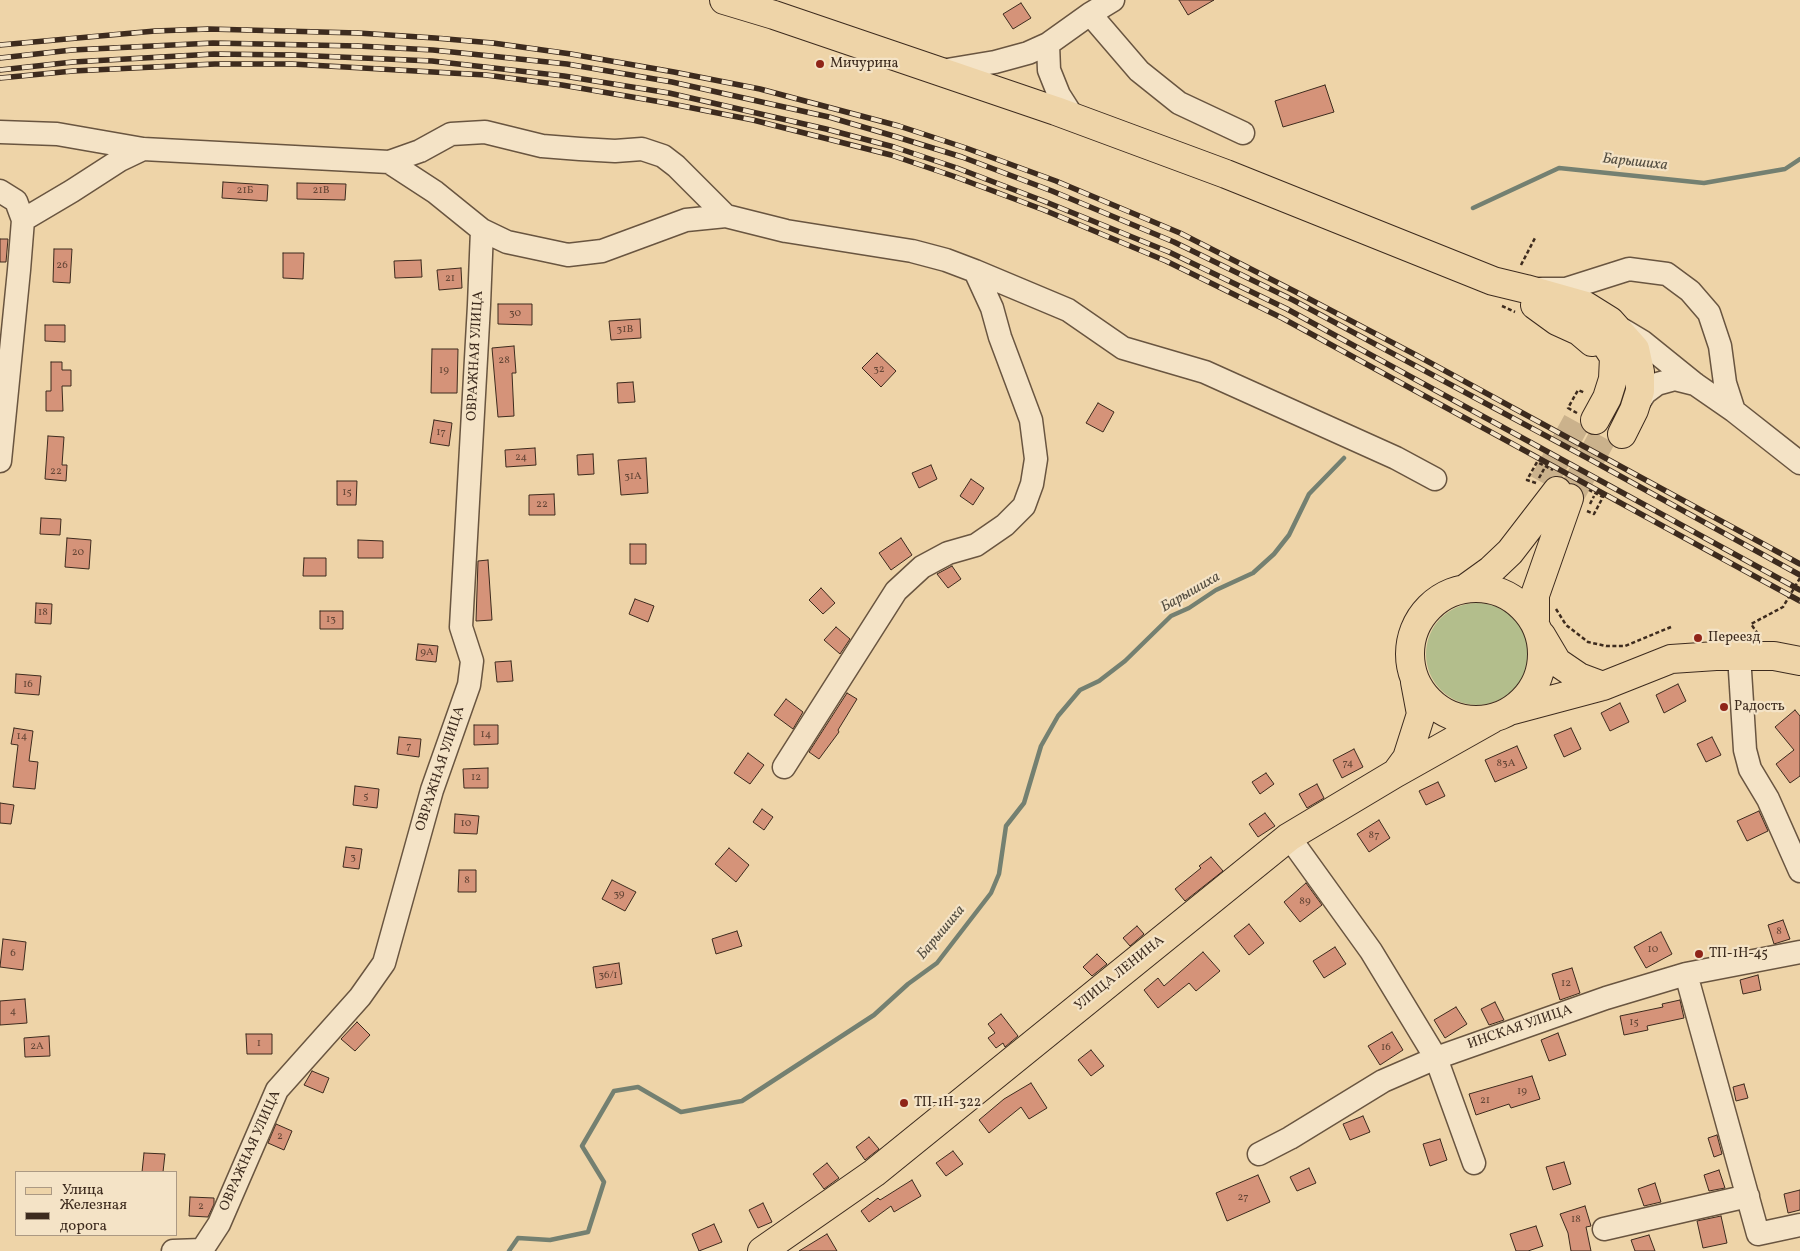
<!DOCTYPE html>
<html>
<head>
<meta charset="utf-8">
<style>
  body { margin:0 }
  #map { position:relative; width:1800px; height:1251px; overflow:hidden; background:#eed4a8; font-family:Vollkorn,serif }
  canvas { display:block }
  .legend { position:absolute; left:15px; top:1171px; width:162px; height:65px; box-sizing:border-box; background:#f4e3c6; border:1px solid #ab9983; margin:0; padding:6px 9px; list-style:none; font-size:15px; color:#3d2b1e }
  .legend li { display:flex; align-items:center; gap:10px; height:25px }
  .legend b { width:25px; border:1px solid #ab9983 }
</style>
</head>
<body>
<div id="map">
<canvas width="1800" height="1251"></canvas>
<ul class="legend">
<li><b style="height:6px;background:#eed4a8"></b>Улица</li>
<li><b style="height:6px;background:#3d2b1e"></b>Железная дорога</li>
</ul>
</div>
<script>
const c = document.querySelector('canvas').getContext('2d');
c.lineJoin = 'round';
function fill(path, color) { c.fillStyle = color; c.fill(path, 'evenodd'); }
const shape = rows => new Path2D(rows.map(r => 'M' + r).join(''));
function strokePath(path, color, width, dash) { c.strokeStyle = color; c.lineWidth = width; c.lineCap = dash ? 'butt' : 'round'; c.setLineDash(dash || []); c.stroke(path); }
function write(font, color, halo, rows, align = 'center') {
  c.font = font + ' Vollkorn,serif'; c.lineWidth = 4.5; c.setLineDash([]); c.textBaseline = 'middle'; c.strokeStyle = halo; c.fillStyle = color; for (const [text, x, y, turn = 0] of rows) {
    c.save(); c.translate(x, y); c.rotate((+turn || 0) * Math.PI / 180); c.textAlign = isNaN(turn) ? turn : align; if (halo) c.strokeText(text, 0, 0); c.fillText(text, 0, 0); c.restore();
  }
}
fill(shape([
  '1426 654a51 51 0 1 1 102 0a51 51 0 1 1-102 0Z'
]), '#b3be8c');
strokePath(shape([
  [1473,208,1559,168,1704,183,1785,169,1800,159],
  [509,1251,518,1238,550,1240,588,1232,604,1182,582,1146,614,1091,638,1087,681,1112,742,1101,874,1015,908,984,937,963,991,893,999,874,1006,826,1024,803,1041,746,1058,716,1080,690,1099,681,1125,661,1171,616,1189,608,1216,590,1253,573,1274,554,1289,535,1309,494,1344,458]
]), '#748071', 4.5);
const building = shape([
  [1179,0,1214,0,1188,15,1179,0],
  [1021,3,1031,18,1013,29,1003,14,1021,3],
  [1325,85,1334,112,1283,127,1275,101,1325,85],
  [223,182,268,185,267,201,222,198,223,182],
  [297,183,346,184,345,200,297,199,297,183],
  [0,239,8,239,6,262,0,262,0,239],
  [54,249,72,249,70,283,53,282,54,249],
  [283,253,304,253,303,279,283,278,283,253],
  [421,260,422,277,395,278,394,261,421,260],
  [461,268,462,288,439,290,437,270,461,268],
  [498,304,532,304,532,325,498,324,498,304],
  [640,319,641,338,611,340,609,321,640,319],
  [45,325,65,325,65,342,45,341,45,325],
  [514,346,516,373,512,373,514,416,498,417,492,348,514,346],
  [432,349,458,349,457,393,431,393,432,349],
  [877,353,896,371,881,387,862,368,877,353],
  [51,362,62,362,62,370,71,370,71,386,62,386,63,411,46,411,46,391,51,391,51,362],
  [633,382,635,402,618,403,617,383,633,382],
  [1098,403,1114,412,1103,432,1086,423,1098,403],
  [434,420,452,423,449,446,430,443,434,420],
  [48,436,64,437,62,465,67,465,66,481,45,479,48,436],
  [535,448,536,465,506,467,505,450,535,448],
  [593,454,594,474,578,475,577,455,593,454],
  [646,458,648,493,621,495,618,460,646,458],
  [931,465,937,479,919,488,912,473,931,465],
  [971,479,984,488,973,505,960,496,971,479],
  [337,481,357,481,356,505,337,505,337,481],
  [554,494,555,515,529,515,529,495,554,494],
  [41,518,61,519,60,535,40,534,41,518],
  [67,538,91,540,89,569,65,567,67,538],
  [901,538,912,555,891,570,879,553,901,538],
  [358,540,383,541,383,558,358,558,358,540],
  [630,544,646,544,646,564,630,564,630,544],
  [304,558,326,558,326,576,303,576,304,558],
  [488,560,492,620,476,621,478,561,488,560],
  [952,566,961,579,948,588,937,574,952,566],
  [821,588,835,603,823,614,809,600,821,588],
  [635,599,654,606,648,622,629,614,635,599],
  [36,603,52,604,51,624,35,623,36,603],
  [320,611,343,611,343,629,320,629,320,611],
  [836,627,850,639,840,654,824,640,836,627],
  [418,644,438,646,436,662,416,660,418,644],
  [511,661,513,681,497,682,495,662,511,661],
  [16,674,41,676,39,695,15,693,16,674],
  [1678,684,1686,701,1664,713,1656,695,1678,684],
  [847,693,857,699,838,730,839,732,819,759,809,752,847,693],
  [786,699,803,712,793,729,774,715,786,699],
  [1620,703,1629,722,1610,731,1601,713,1620,703],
  [1795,710,1800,716,1800,776,1790,783,1776,764,1794,750,1775,727,1795,710],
  [474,725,498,725,498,744,474,745,474,725],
  [14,728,33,731,29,761,38,762,35,789,13,787,18,745,11,744,14,728],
  [1571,728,1581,749,1564,757,1554,735,1571,728],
  [399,737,421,739,419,757,397,754,399,737],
  [1712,737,1721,755,1706,762,1697,744,1712,737],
  [1517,746,1527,768,1495,782,1485,760,1517,746],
  [1354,749,1363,767,1342,778,1333,760,1354,749],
  [748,753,764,765,750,784,734,773,748,753],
  [488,768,488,788,464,788,463,769,488,768],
  [1266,773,1274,784,1260,794,1252,782,1266,773],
  [1438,782,1445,796,1426,805,1419,791,1438,782],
  [1317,784,1324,798,1307,808,1299,794,1317,784],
  [355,786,379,789,377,808,353,805,355,786],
  [0,803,14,805,11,824,0,823,0,803],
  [762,809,773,817,764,830,753,822,762,809],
  [1759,811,1768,831,1747,841,1737,821,1759,811],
  [1265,813,1275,826,1258,837,1249,824,1265,813],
  [455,814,479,816,477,834,454,833,455,814],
  [1379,820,1390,838,1369,852,1357,834,1379,820],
  [346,847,362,849,359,869,343,867,346,847],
  [729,848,749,865,736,882,715,864,729,848],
  [1211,857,1223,871,1185,901,1175,889,1201,868,1199,866,1211,857],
  [459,870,476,870,476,892,458,892,459,870],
  [612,880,636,892,625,911,602,899,612,880],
  [1306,883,1322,905,1300,922,1284,902,1306,883],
  [1783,920,1790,939,1774,944,1768,925,1783,920],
  [1249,924,1264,943,1249,955,1234,936,1249,924],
  [1137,926,1144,934,1130,946,1123,938,1137,926],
  [737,931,742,946,716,954,712,939,737,931],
  [1661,932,1672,954,1646,968,1634,947,1661,932],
  [3,939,26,942,23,970,0,967,3,939],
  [1335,947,1346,964,1324,978,1313,961,1335,947],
  [1203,952,1220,971,1196,991,1189,983,1158,1008,1144,990,1158,978,1164,986,1203,952],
  [1097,954,1107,964,1092,976,1083,967,1097,954],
  [619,963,622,984,596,988,593,967,619,963],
  [1572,968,1580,993,1560,1000,1552,974,1572,968],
  [1758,975,1761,990,1743,994,1740,980,1758,975],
  [25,999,27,1023,0,1025,0,1001,25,999],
  [1680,1000,1684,1018,1647,1026,1648,1030,1624,1035,1620,1016,1663,1007,1662,1004,1680,1000],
  [1495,1002,1504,1020,1489,1025,1481,1009,1495,1002],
  [1456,1007,1467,1024,1445,1038,1434,1020,1456,1007],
  [1001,1014,1018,1036,1005,1047,1003,1043,996,1048,988,1038,995,1033,988,1024,1001,1014],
  [357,1022,370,1035,355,1051,341,1039,357,1022],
  [1392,1032,1403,1050,1380,1065,1368,1046,1392,1032],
  [1558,1033,1566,1055,1549,1061,1541,1040,1558,1033],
  [246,1034,272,1034,272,1054,247,1054,246,1034],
  [49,1036,50,1056,25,1057,24,1038,49,1036],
  [1091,1050,1104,1066,1091,1076,1078,1060,1091,1050],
  [312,1071,329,1078,323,1093,304,1085,312,1071],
  [1532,1076,1540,1099,1511,1108,1509,1104,1476,1115,1469,1094,1532,1076],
  [1031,1083,1047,1108,1029,1119,1021,1107,989,1133,979,1120,1004,1099,1031,1083],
  [1744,1084,1748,1098,1736,1101,1733,1087,1744,1084],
  [1363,1116,1370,1132,1350,1140,1343,1124,1363,1116],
  [276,1124,292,1131,284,1150,268,1143,276,1124],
  [1717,1135,1722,1154,1714,1157,1708,1138,1717,1135],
  [869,1137,879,1149,865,1160,856,1147,869,1137],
  [1440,1139,1447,1160,1430,1166,1423,1144,1440,1139],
  [953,1151,963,1164,946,1176,936,1163,953,1151],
  [144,1153,165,1154,163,1172,142,1172,144,1153],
  [1564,1162,1571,1184,1553,1190,1546,1167,1564,1162],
  [827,1163,839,1178,824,1189,813,1174,827,1163],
  [1309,1168,1316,1183,1297,1191,1290,1177,1309,1168],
  [1719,1170,1725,1188,1709,1191,1704,1175,1719,1170],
  [1258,1175,1270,1202,1227,1221,1216,1193,1258,1175],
  [912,1180,921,1196,894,1212,891,1206,869,1222,861,1211,878,1198,880,1200,912,1180],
  [1655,1183,1661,1202,1644,1206,1638,1189,1655,1183],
  [1800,1190,1800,1210,1788,1213,1784,1194,1800,1190],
  [190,1197,214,1198,214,1204,208,1217,189,1216,190,1197],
  [763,1203,772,1222,758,1228,749,1210,763,1203],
  [1585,1206,1591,1226,1586,1227,1591,1251,1571,1251,1568,1233,1560,1214,1585,1206],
  [1721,1216,1727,1243,1703,1248,1697,1221,1721,1216],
  [714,1224,722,1242,699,1251,692,1234,714,1224],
  [1536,1226,1543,1246,1528,1251,1516,1251,1510,1234,1536,1226],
  [827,1234,837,1251,799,1251,827,1234],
  [1649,1235,1655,1251,1635,1251,1631,1240,1649,1235]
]);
fill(building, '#d59379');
strokePath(building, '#3d2b1e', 1);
strokePath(shape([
  [1543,483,1582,412],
  [1569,498,1608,427]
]), '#cbb28c', 28, [28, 14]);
const minor = shape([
  [1090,14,1139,71,1179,103,1243,133],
  [1048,44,1049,70,1059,95,1073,117],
  [941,71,995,62,1028,53,1048,44,1090,14,1113,0],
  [0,132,57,134,143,149,389,162,435,192,482,230,507,242,568,255,602,251,686,220,726,216,786,231,912,251,946,260,975,271,992,308,1000,337,1031,420,1036,459,1032,484,1024,506,1005,525,976,545,948,553,922,567,896,591,784,767],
  [389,162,420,151,451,134,485,132,542,146,580,149,615,151,642,149,663,156,676,166,726,216],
  [0,191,16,201,23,220,19,270,0,461],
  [23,220,72,191,120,160,143,149],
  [975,271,1068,310,1123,348,1205,372,1396,458,1435,479],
  [1540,289,1566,289,1629,269,1667,274,1690,291,1709,313,1720,346,1725,383,1734,411],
  [1623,330,1643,342,1695,384,1734,411,1800,463],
  [1634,410,1645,393,1657,384,1675,379,1695,384],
  [1739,655,1745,750,1750,769,1768,799,1800,871],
  [1289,837,1371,951,1436,1058,1474,1163],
  [1686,974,1758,1234,1800,1225],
  [1259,1154,1290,1138,1383,1081,1436,1058,1606,998,1686,974,1800,952],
  [1604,1229,1748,1196],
  [202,1250,219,1224,277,1090,360,997,384,963,432,790,469,685,472,661,461,627,479,305,482,230],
  [173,1251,202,1250]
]);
const major = shape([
  [724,0,774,15,1056,111,1226,174,1493,281,1526,289,1586,306,1610,321,1635,349,1640,372,1640,391,1634,410,1622,434],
  [1535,305,1557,321,1579,331,1592,342],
  [1580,324,1603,340,1614,357,1613,379,1607,398,1595,420],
  '1410 654a66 66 0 1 1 132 0a66 66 0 1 1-132 0Z',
  [1466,588,1491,570,1510,552,1557,491],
  [1535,620,1535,595,1569,498],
  [1541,635,1557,662,1579,677,1603,686],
  [1513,710,1603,686,1671,659,1716,656,1774,656,1800,661],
  [1396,773,1407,758,1421,714,1415,682],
  [762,1251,874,1173,1289,837,1396,773,1492,719]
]);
strokePath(minor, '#695540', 25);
strokePath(major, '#3d2b1e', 30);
strokePath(shape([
  [1521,265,1535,238],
  [1502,306,1515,312],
  [1577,413,1568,408,1578,390,1585,393],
  [1539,478,1544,469],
  [1536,483,1527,480,1537,462,1553,470],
  [1590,504,1594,496],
  [1587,511,1594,514,1603,497,1589,490],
  [1556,609,1566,625,1588,642,1606,646,1625,646,1671,627],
  [1758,634,1751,624,1783,607,1800,578]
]), '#3d2b1e', 2.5, [4, 2.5]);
strokePath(minor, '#f4e3c6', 22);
strokePath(major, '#eed4a8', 28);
const rail = shape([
  [0,45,155,31,209,29,358,33,435,38,493,43,571,54,674,72,760,89,899,126,966,148,1056,181,1180,233,1296,292,1416,355,1800,564],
  [0,58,72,50,213,43,358,46,433,50,567,64,672,82,829,117,897,137,962,157,1052,191,1174,242,1293,300,1591,460,1800,575],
  [0,70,73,62,214,54,293,55,432,61,564,76,669,93,826,129,894,147,957,168,1046,202,1169,252,1287,309,1800,590],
  [0,78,73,71,215,64,292,64,486,75,562,85,667,103,753,120,891,155,953,176,1044,210,1166,261,1282,318,1800,601]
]);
strokePath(rail, '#3d2b1e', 5.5);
strokePath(rail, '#f4e3c6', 4, [11]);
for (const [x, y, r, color] of [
  [820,64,5,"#8f2418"],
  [1698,638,5,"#8f2418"],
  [1724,707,5,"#8f2418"],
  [1699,954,5,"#8f2418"],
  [904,1103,5,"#8f2418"]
]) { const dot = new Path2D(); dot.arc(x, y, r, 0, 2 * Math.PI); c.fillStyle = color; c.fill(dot); strokePath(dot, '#f4e3c6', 2); }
write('11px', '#634535', null, [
  ["21Б",245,191],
  ["21В",321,191],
  ["26",62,266],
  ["21",450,279],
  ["30",515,314],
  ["31В",625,330],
  ["28",504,361],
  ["32",879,370],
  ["19",444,371],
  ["17",441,433],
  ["24",521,458],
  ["22",56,472],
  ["31А",633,477],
  ["15",347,493],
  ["22",542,505],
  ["20",78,553],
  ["18",43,613],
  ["13",331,620],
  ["9А",427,653],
  ["16",28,685],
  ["14",486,735],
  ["14",22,737],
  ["7",409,747],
  ["74",1348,764],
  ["83А",1506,764],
  ["12",476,778],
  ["5",366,797],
  ["10",466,824],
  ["87",1374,836],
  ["3",353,858],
  ["8",467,881],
  ["39",619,895],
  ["89",1305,902],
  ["8",1779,932],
  ["10",1653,950],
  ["6",13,954],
  ["36/1",608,976],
  ["12",1566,984],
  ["4",13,1012],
  ["15",1634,1023],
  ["1",259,1044],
  ["2А",37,1047],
  ["16",1386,1048],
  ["19",1522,1092],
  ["21",1485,1101],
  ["2",280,1137],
  ["27",1243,1198],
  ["2",201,1207],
  ["18",1576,1220]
]);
write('14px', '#3d2b1e', '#f4e3c6', [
  ["Мичурина",830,64],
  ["Переезд",1708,638],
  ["Радость",1734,707],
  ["ТП-1Н-45",1709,954],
  ["ТП-1Н-322",914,1103]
], 'left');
write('14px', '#3d2b1e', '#f4e3c6', [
  ["ОВРАЖНАЯ УЛИЦА",476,356,-87],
  ["ОВРАЖНАЯ УЛИЦА",441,769,-72],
  ["УЛИЦА ЛЕНИНА",1120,974,-39],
  ["ИНСКАЯ УЛИЦА",1520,1028,-19],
  ["ОВРАЖНАЯ УЛИЦА",251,1151,-66]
]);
write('italic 15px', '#544e41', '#f4e3c6', [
  ["Барышиха",1635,163,6],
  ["Барышиха",1191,593,-30],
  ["Барышиха",942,933,-50]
]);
</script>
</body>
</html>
